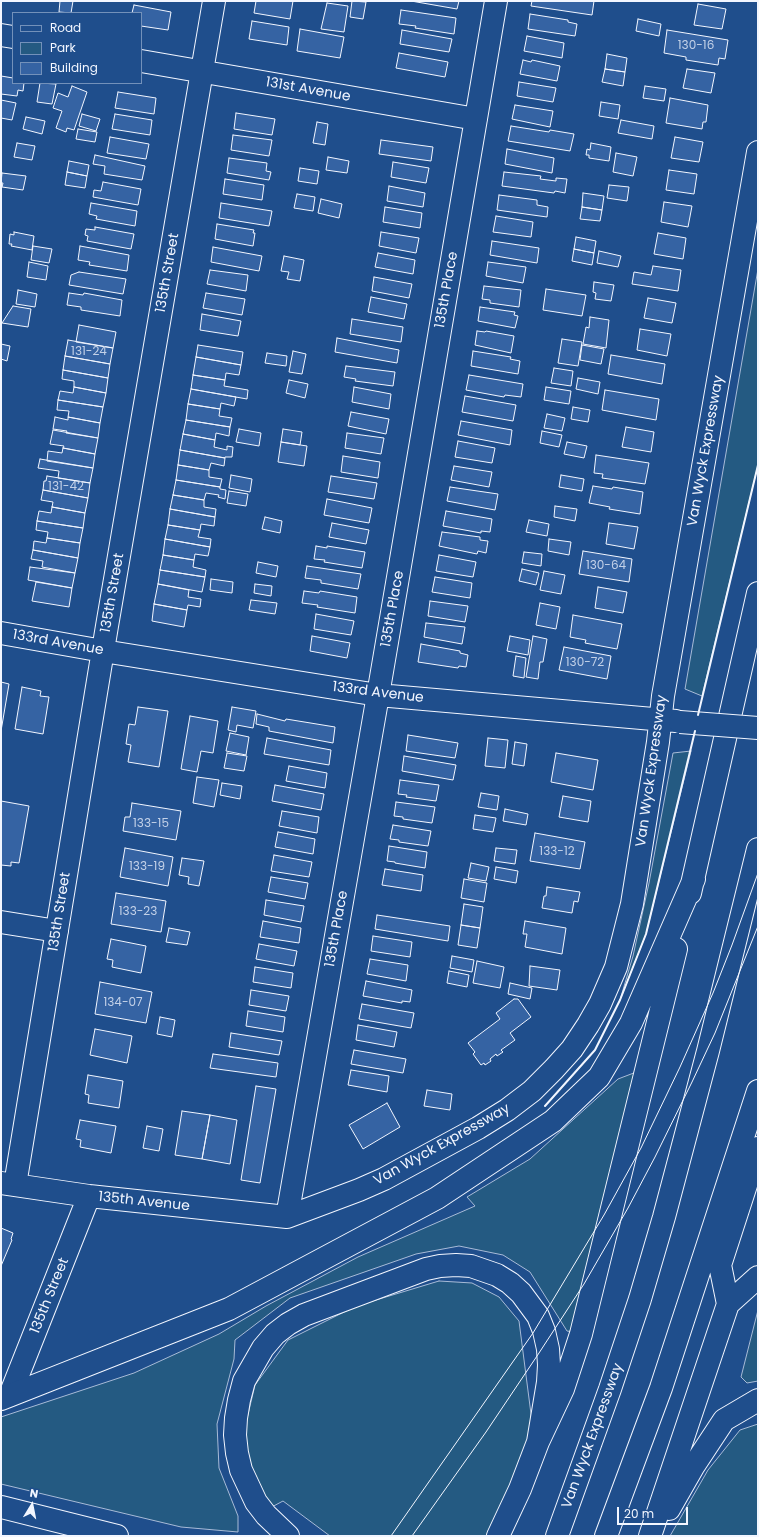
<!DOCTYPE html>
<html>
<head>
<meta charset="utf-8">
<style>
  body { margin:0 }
  #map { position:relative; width:759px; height:1537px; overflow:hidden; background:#1f4e8c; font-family:Poppins,sans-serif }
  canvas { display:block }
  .frame { position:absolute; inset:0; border:2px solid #f2f6ff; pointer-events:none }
  .legend { position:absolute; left:12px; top:12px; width:130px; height:72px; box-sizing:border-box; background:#1f4e8c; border:1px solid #7391ba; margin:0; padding:5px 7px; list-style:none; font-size:12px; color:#f2f6ff }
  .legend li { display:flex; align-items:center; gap:8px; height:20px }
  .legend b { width:20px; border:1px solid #7391ba }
  .north { position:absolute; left:12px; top:1485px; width:40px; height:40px; -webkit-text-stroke:3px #1f4e8c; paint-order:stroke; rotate:10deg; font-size:11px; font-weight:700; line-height:16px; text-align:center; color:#f2f6ff }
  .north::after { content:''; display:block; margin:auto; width:14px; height:18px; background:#f2f6ff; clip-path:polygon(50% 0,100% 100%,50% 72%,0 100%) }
  .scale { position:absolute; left:617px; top:1507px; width:71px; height:18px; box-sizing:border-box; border:2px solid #f2f6ff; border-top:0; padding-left:5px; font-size:12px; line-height:14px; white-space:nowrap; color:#f2f6ff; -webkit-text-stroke:3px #1f4e8c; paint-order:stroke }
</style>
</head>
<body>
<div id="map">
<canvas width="759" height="1537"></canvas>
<div class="frame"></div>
<ul class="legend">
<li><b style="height:5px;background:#1f4e8c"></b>Road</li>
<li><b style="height:11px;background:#245a82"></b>Park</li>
<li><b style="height:11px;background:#3563a3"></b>Building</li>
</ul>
<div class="north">N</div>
<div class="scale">20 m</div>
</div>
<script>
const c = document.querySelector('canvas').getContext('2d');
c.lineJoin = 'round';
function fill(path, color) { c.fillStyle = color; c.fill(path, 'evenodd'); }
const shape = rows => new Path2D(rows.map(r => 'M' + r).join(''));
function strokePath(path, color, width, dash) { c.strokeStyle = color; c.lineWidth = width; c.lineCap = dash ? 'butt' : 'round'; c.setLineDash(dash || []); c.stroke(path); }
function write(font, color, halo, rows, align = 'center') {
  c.font = font + ' Poppins,sans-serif'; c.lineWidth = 3; c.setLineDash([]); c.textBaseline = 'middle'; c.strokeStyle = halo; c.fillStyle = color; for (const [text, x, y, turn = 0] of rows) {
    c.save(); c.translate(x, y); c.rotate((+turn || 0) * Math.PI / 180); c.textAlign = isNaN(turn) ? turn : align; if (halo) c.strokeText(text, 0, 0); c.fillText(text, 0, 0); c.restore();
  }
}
const green = shape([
  [758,269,758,465,702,696,685,689,758,269],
  [691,751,646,934,620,1000,633,956,649,883,673,753,691,751],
  [639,1071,573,1332,567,1331,530,1272,503,1255,459,1246,416,1254,290,1298,235,1340,234,1359,217,1424,219,1468,238,1516,238,1532,181,1527,1,1484,1,1417,134,1373,219,1334,266,1306,358,1257,475,1206,467,1197,530,1159,618,1079,639,1071],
  [439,1281,472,1283,499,1297,519,1321,531,1414,526,1492,510,1536,330,1536,283,1501,268,1509,253,1482,244,1431,255,1385,288,1340,356,1306,439,1281],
  [758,1310,758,1381,747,1383,741,1377,758,1310],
  [758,1424,758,1536,670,1536,708,1470,740,1430,758,1424]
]);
fill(green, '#245a82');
strokePath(green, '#a8bbd7', 1);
const building = shape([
  [60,1,73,1,71,13,59,12,60,1],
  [256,1,293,1,290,19,254,13,256,1],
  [352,1,366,2,363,19,350,17,352,1],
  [411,1,459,1,457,9,411,1],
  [532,1,594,1,592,15,531,6,532,1],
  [327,3,348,6,344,32,321,29,327,3],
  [698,4,726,9,722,29,694,25,698,4],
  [134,5,171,12,168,30,141,26,141,13,132,13,134,5],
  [401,10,456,18,454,34,415,28,416,26,399,24,401,10],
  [530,14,568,20,568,22,577,24,575,36,528,29,530,14],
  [638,19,661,24,659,36,636,31,638,19],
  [252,21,289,27,287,45,249,39,252,21],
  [300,29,344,37,340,58,297,51,300,29],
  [402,30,452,39,449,52,400,44,402,30],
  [667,30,728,40,725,59,719,58,718,65,686,60,686,57,664,53,667,30],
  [527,36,564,43,562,58,524,51,527,36],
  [399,53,448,62,445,77,396,68,399,53],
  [607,54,627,58,625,72,605,69,607,54],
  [523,60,531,62,532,60,560,66,557,81,520,74,523,60],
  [605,69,625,72,623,86,602,82,605,69],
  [687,69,715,73,711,93,683,88,687,69],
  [1,76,13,78,13,83,24,83,23,91,18,90,17,96,1,94,1,76],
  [519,82,556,88,553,102,517,96,519,82],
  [40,83,56,84,52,104,37,102,40,83],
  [72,86,87,92,74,130,67,128,66,132,56,128,62,111,53,108,58,93,68,97,72,86],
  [645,86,666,89,664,101,643,98,645,86],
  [118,92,156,98,154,114,115,108,118,92],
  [670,98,708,105,706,122,703,122,702,129,666,123,670,98],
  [1,100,16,103,12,120,1,118,1,100],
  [601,102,620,105,618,119,599,116,601,102],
  [515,105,553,111,550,127,512,119,515,105],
  [236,113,275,119,272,135,234,129,236,113],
  [82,114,100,119,96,131,79,126,82,114],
  [115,114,152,120,150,135,112,129,115,114],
  [26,117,45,121,42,134,23,129,26,117],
  [621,120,654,126,652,139,618,133,621,120],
  [317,122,328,124,325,145,313,143,317,122],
  [511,126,549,132,550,130,574,134,570,151,508,141,511,126],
  [78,129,97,132,95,142,76,139,78,129],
  [233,135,272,140,269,156,231,150,233,135],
  [110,137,149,144,146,159,107,153,110,137],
  [675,137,703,142,699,162,671,158,675,137],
  [381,140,433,147,431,161,379,154,381,140],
  [17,143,35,146,32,160,14,157,17,143],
  [591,143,611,147,609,161,589,158,589,155,586,155,587,149,590,150,591,143],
  [507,149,554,158,552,173,505,164,507,149],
  [616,153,637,157,633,176,613,172,616,153],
  [95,155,145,166,142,180,104,174,105,166,93,164,95,155],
  [328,157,349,161,347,173,326,170,328,157],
  [229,158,267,163,266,171,271,172,269,180,227,173,229,158],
  [69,161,89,165,87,176,67,172,69,161],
  [393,162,429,168,426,183,391,177,393,162],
  [300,168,319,171,317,184,298,181,300,168],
  [669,170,697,174,694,194,666,190,669,170],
  [67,172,87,176,85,188,65,185,67,172],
  [504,172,541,176,540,179,556,181,556,178,567,179,565,193,555,191,554,193,502,186,504,172],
  [2,173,26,176,23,190,2,187,3,183,1,183,2,173],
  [225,179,264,185,262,200,223,194,225,179],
  [103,182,141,189,138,205,93,197,94,190,101,191,103,182],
  [609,185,629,187,627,201,607,198,609,185],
  [389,186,425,193,423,207,387,201,389,186],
  [583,193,604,196,602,210,582,207,583,193],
  [297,194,315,197,313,211,294,208,297,194],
  [499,195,537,200,537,205,548,207,547,217,497,210,499,195],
  [321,199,342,204,339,218,318,213,321,199],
  [664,202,692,206,688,227,661,222,664,202],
  [91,203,137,211,135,226,96,219,97,216,89,214,91,203],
  [221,203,272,211,269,226,219,218,221,203],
  [385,207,422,213,420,228,383,222,385,207],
  [582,207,602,210,600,221,580,219,582,207],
  [496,216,533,222,531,237,493,232,496,216],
  [217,224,254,230,253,233,255,233,253,246,215,239,217,224],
  [95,227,134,234,131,249,87,241,88,236,85,235,86,229,95,230,95,227],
  [14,232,34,236,32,250,11,246,12,244,9,244,10,234,14,235,14,232],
  [381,232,419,238,416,253,379,246,381,232],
  [658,233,686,238,683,259,654,254,658,233],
  [576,237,596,241,594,253,574,249,576,237],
  [492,241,539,248,537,263,490,255,492,241],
  [33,246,52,249,49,263,31,260,33,246],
  [80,246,129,255,127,271,89,265,90,262,78,260,80,246],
  [213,247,262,256,259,271,211,262,213,247],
  [574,249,594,253,592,265,572,261,574,249],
  [599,251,621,256,618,267,597,263,599,251],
  [378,253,415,260,413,274,375,267,378,253],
  [284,256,304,260,300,281,287,279,289,272,281,271,284,256],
  [29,262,48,266,46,280,27,277,29,262],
  [488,262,526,267,523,283,486,276,488,262],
  [653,266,681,270,678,291,632,284,634,272,651,275,653,266],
  [210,270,248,275,246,291,207,284,210,270],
  [79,272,126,279,123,294,69,285,71,275,79,272],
  [374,277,412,284,409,298,372,291,374,277],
  [594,282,614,285,611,301,595,299,596,293,593,292,594,282],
  [484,286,521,290,519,307,490,303,490,300,482,299,484,286],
  [546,289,586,295,582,316,543,310,546,289],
  [18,290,37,294,35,307,16,304,18,290],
  [69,293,83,295,84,293,122,300,120,316,81,310,81,307,67,305,69,293],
  [206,293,245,299,242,315,203,308,206,293],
  [371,297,407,304,404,319,368,312,371,297],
  [648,298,676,303,672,323,644,318,648,298],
  [13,306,31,309,28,327,2,323,13,306],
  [480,307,515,312,514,315,518,316,515,328,478,321,480,307],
  [202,314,241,321,238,336,200,330,202,314],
  [590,317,609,320,606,348,583,344,586,327,589,328,590,317],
  [352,319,403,327,401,342,350,334,352,319],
  [79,325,116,332,113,348,76,342,79,325],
  [640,329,671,334,667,356,637,350,640,329],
  [477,331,485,332,486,331,514,336,511,353,475,345,477,331],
  [337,338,399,350,397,363,335,352,337,338],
  [562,339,582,342,578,366,558,363,562,339],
  [68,340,113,348,110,364,65,356,68,340],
  [1,344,10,346,7,361,1,359,1,344],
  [198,345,243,352,241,365,196,357,198,345],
  [582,345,604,349,601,364,580,360,582,345],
  [293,351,306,354,302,374,289,372,293,351],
  [473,351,511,357,510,359,520,361,518,374,471,366,473,351],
  [267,353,287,356,286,366,265,363,267,353],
  [611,355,665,364,662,384,608,374,611,355],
  [65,356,110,364,108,378,63,370,65,356],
  [196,357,241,365,239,375,226,373,225,380,193,375,196,357],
  [346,366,395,372,393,386,355,381,356,379,344,377,346,366],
  [554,368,573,371,571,386,551,383,554,368],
  [63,370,108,378,106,393,74,387,74,381,62,379,63,370],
  [193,375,225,380,224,386,248,390,247,399,191,389,193,375],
  [469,375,523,384,521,397,505,395,504,397,466,390,469,375],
  [578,378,600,382,598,394,576,389,578,378],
  [289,380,308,384,305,398,286,393,289,380],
  [74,387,106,393,103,407,58,400,60,391,73,393,74,387],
  [354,387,391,394,389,409,352,402,354,387],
  [546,387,571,391,569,404,544,400,546,387],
  [191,389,236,397,234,406,221,403,220,409,188,404,191,389],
  [605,390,659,399,656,420,602,410,605,390],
  [465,396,516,405,513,421,462,412,465,396],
  [58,400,103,407,100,423,68,417,69,411,57,410,58,400],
  [188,404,220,409,219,416,232,418,230,427,186,420,188,404],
  [573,407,590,410,588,422,571,419,573,407],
  [351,412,389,419,386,434,348,426,351,412],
  [547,414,565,418,562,431,544,428,547,414],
  [55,417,68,420,68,417,100,423,98,438,66,433,67,431,53,429,55,417],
  [186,420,230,427,229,436,216,433,215,440,183,434,186,420],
  [461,421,512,430,510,445,458,435,461,421],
  [626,427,654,432,651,452,622,447,626,427],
  [239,429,261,433,259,446,236,442,239,429],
  [283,429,302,432,300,445,281,442,283,429],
  [53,430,98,438,95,454,63,448,64,446,50,444,53,430],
  [542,431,562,435,559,447,540,443,542,431],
  [347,433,384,438,381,454,345,448,347,433],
  [183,434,215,440,214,447,227,450,227,446,233,447,232,457,225,457,225,458,180,450,183,434],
  [458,441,495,448,492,463,455,457,458,441],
  [281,442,307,446,304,466,278,462,281,442],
  [567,442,587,446,584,458,564,454,567,442],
  [63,448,95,454,93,468,47,461,48,451,62,453,63,448],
  [180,450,225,458,224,466,211,463,209,470,178,465,180,450],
  [596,455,649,463,645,484,602,478,603,474,594,473,596,455],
  [343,456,380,462,378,478,341,472,343,456],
  [40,459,93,468,90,483,58,478,59,471,38,468,40,459],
  [178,465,209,470,209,477,222,479,220,487,176,480,178,465],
  [454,466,492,472,489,487,451,480,454,466],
  [231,475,252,479,250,492,229,488,231,475],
  [561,475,584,479,582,491,559,487,561,475],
  [47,476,90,483,88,498,43,490,44,481,46,481,47,476],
  [331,476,377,483,374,499,328,492,331,476],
  [176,480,220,487,220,489,226,490,225,499,218,497,219,495,206,493,204,500,173,495,176,480],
  [593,486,612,489,613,487,643,492,640,514,609,509,610,507,589,503,593,486],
  [450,487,498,494,495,510,447,501,450,487],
  [43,490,88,498,85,513,52,507,53,502,41,500,43,490],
  [229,491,248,494,246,506,227,503,229,491],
  [173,495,204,500,204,507,216,509,215,517,170,509,173,495],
  [327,499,372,508,369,523,324,515,327,499],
  [555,506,577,509,575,521,554,517,555,506],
  [52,507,85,513,83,528,37,521,39,511,51,513,52,507],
  [170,509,215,517,214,526,201,524,200,530,168,525,170,509],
  [446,511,492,519,490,532,481,531,481,533,443,526,446,511],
  [265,517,282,521,280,533,262,529,265,517],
  [529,520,549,524,547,536,526,532,529,520],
  [37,521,83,528,80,543,47,538,48,532,36,530,37,521],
  [332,523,369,530,366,544,329,537,332,523],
  [609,523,638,527,634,549,606,544,609,523],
  [168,525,200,530,198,537,211,539,210,547,165,539,168,525],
  [442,532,480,537,480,540,488,541,486,553,478,551,477,554,439,546,442,532],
  [47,538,80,543,78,558,33,550,34,541,46,543,47,538],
  [165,539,210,547,208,556,195,554,194,560,163,555,165,539],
  [549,539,571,542,569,555,548,551,549,539],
  [316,546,327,548,327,546,365,552,362,568,324,562,325,560,314,559,316,546],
  [33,550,78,558,75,573,42,567,43,561,31,559,33,550],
  [583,551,632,559,629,582,579,574,583,551],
  [524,552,542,554,541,566,522,563,524,552],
  [163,555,194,560,193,567,206,570,205,577,160,570,163,555],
  [439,555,476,562,473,577,436,571,439,555],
  [258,562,278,566,276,577,256,573,258,562],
  [307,566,361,574,358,589,321,583,321,580,305,578,307,566],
  [30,567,75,573,72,588,28,580,30,567],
  [522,569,539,573,536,585,519,581,522,569],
  [160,570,205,577,202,592,158,584,160,570],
  [544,571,565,575,561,594,540,590,544,571],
  [435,577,472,583,470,598,432,592,435,577],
  [211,579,233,582,232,593,210,590,211,579],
  [36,582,72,588,69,607,32,601,36,582],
  [158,584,189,590,188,597,201,599,200,607,188,605,187,610,154,604,158,584],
  [255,584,272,586,271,596,254,593,255,584],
  [598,587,627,592,623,613,595,608,598,587],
  [304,591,319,593,320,591,357,597,355,613,317,607,318,605,302,603,304,591],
  [251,600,277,603,275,614,249,610,251,600],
  [430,601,468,606,465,622,428,616,430,601],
  [540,603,560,607,556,629,536,625,540,603],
  [154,604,187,610,184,627,152,621,154,604],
  [316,614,354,621,351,635,314,629,316,614],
  [573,615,622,624,617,649,585,643,586,640,570,637,573,615],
  [426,623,465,627,462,644,424,637,426,623],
  [312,636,350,643,347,658,310,651,312,636],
  [510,636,530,640,528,655,507,651,510,636],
  [533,636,547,639,543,662,540,662,538,679,526,677,533,636],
  [421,644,460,651,460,653,468,655,466,667,459,666,458,668,418,662,421,644],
  [564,647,611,656,607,679,559,670,564,647],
  [516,656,526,658,524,678,513,676,516,656],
  [1,682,9,684,1,731,1,682],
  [22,687,41,691,40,696,49,697,43,734,15,729,22,687],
  [138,707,168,711,159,767,128,762,131,745,126,744,129,724,135,725,138,707],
  [232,707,256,711,253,728,237,725,236,732,228,730,232,707],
  [257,714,285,721,286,719,335,727,333,743,269,731,269,727,256,724,257,714],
  [190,716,218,721,213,753,201,751,197,772,181,769,190,716],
  [230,733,249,737,246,755,226,751,230,733],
  [408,735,458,743,455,758,406,751,408,735],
  [267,738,331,750,329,765,264,754,267,738],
  [488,738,508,740,505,768,485,766,488,738],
  [515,742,527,744,524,766,512,764,515,742],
  [227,753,247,756,244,771,224,768,227,753],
  [556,753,598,760,593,790,551,782,556,753],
  [404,756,456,765,453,780,402,771,404,756],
  [289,766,327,773,325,788,286,781,289,766],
  [197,777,219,780,214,807,193,803,197,777],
  [400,780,439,785,436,801,406,797,407,795,398,794,400,780],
  [222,783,242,786,240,799,220,795,222,783],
  [275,785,324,794,321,810,272,801,275,785],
  [481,793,499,796,497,810,478,807,481,793],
  [563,796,591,801,588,822,559,817,563,796],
  [1,801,29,806,19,863,11,862,11,866,1,865,1,801],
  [396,802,435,807,432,823,403,819,403,817,394,816,396,802],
  [132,803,181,811,176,840,123,831,125,817,130,817,132,803],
  [505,809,528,814,526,825,503,821,505,809],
  [282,811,319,817,317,833,279,826,282,811],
  [475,815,496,818,493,832,473,829,475,815],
  [393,825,431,831,428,846,399,842,399,840,390,839,393,825],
  [278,832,315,839,313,854,275,847,278,832],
  [535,833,585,842,580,869,530,861,535,833],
  [389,846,427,852,425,868,395,863,395,862,387,861,389,846],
  [125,848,173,857,168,886,120,877,125,848],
  [496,848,517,850,515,864,494,861,496,848],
  [274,855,312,862,309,877,271,871,274,855],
  [182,858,204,861,199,886,188,884,189,877,179,875,182,858],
  [471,863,489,867,486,881,468,878,471,863],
  [496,867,518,871,516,883,494,879,496,867],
  [385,869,423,875,421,891,382,885,385,869],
  [271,877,308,883,305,899,268,892,271,877],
  [464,879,487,883,484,902,461,898,464,879],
  [547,887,580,892,578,902,574,901,572,913,542,908,544,896,546,896,547,887],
  [116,893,166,901,161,932,111,924,116,893],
  [266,900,304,906,301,922,264,915,266,900],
  [464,904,483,907,480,928,461,925,464,904],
  [377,915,450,926,448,941,375,929,377,915],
  [263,921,301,928,299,943,260,937,263,921],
  [525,921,566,928,562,954,525,947,527,934,523,934,525,921],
  [461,925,480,928,477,948,458,945,461,925],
  [169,928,190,932,187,945,166,942,169,928],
  [373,936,412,942,410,957,371,951,373,936],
  [111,939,146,946,141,973,112,967,113,960,107,959,111,939],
  [259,944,297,951,294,966,256,959,259,944],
  [452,956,474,960,472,972,450,968,452,956],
  [370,959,408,965,406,981,367,974,370,959],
  [477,961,504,967,500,988,473,983,477,961],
  [530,966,560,970,557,990,529,986,530,966],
  [255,967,293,973,291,988,253,982,255,967],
  [449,971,469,975,467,987,447,983,449,971],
  [366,981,412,990,410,1002,402,1001,402,1003,363,996,366,981],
  [100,982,152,992,146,1023,95,1014,100,982],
  [510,983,532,988,530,999,508,994,510,983],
  [251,990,289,996,286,1011,249,1005,251,990],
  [514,999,518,999,531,1017,510,1033,515,1040,501,1050,503,1052,497,1056,496,1054,490,1059,491,1061,485,1065,484,1063,481,1065,473,1054,475,1052,468,1043,500,1019,496,1013,514,999],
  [362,1004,414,1013,411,1028,359,1019,362,1004],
  [248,1011,285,1017,283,1032,246,1026,248,1011],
  [160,1017,175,1020,172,1037,157,1034,160,1017],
  [358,1025,397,1032,394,1047,356,1040,358,1025],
  [95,1029,132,1036,127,1063,90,1055,95,1029],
  [231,1033,282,1041,279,1055,229,1047,231,1033],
  [354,1050,406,1059,403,1073,351,1064,354,1050],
  [213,1054,278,1063,276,1077,210,1068,213,1054],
  [351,1070,389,1076,387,1092,348,1085,351,1070],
  [88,1075,123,1081,119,1108,88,1103,89,1095,85,1094,88,1075],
  [256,1086,276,1089,260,1183,241,1180,256,1086],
  [427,1090,452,1094,450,1110,424,1106,427,1090],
  [387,1103,400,1127,363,1149,349,1125,387,1103],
  [182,1111,210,1115,202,1159,175,1155,182,1111],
  [210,1115,237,1120,230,1164,202,1159,210,1115],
  [80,1120,116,1126,111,1153,80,1147,81,1140,76,1139,80,1120],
  [147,1126,163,1129,159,1151,143,1148,147,1126],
  [1,1228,13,1233,11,1239,12,1240,1,1266,1,1228]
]);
fill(building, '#3563a3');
strokePath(building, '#f2f6ff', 1);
const minor = shape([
  [1,35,13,37],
  [141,61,476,119],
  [1,633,103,651,378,695,676,721],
  [1,922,57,931],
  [1,1183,89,1196,287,1217,359,1190,384,1179,478,1128,507,1110,532,1091,554,1069,572,1049,588,1025,600,1004,616,967,632,904,658,742,663,696,758,152],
  [15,1185,107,626,214,1],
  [287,1217,378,695,496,1],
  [10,1395,89,1196]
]);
const major = shape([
  [1,1507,117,1536]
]);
const highway = shape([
  [690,893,758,593],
  [728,1304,720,1265,758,1148],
  [1,1399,229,1309,437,1198,553,1121,599,1077,631,1023,694,879],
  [538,1442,563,1389,581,1334,676,949],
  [669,1509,693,1467,724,1420,758,1400],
  [288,1536,266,1515,256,1502,241,1470,237,1453,235,1435,236,1418,239,1400,244,1381,263,1348,275,1334,288,1324,304,1315,426,1269,440,1266,456,1265,471,1266,497,1275,510,1283,521,1293,538,1316,544,1331,548,1349,549,1365,548,1382,538,1442,520,1489,498,1536],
  [557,1536,610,1389,640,1299,664,1217,708,1051,758,849],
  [606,1536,661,1388,758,1091],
  [650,1536,728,1304,758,1277]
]);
strokePath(minor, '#f2f6ff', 24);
strokePath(major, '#f2f6ff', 24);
strokePath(highway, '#f2f6ff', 24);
strokePath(minor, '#1f4e8c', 22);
strokePath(major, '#1f4e8c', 22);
strokePath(highway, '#1f4e8c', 22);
strokePath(shape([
  [391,1536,533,1333,604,1215,641,1148,680,1067,713,993,732,945,758,873],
  [412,1536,486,1432,539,1353,584,1284,628,1208,655,1157,692,1082,715,1033,758,926]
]), '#f2f6ff', 1);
const minorBridge = shape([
  [680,722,758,728]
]);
strokePath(minorBridge, '#f2f6ff', 24, []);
strokePath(minorBridge, '#1f4e8c', 22);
strokePath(shape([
  [698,715,758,465],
  [545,1106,595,1050,620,1000,646,934,695,731]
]), '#f2f6ff', 2);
write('12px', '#c3d1e8', null, [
  ["130-16",696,46],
  ["131-24",89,352],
  ["131-42",66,487],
  ["130-64",606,566],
  ["130-72",585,663],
  ["133-15",151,824],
  ["133-12",557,852],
  ["133-19",147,867],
  ["133-23",138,912],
  ["134-07",123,1003]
]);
write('14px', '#f2f6ff', '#1f4e8c', [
  ["131st Avenue",308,90,10],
  ["135th Street",168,273,-80],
  ["135th Place",447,290,-80],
  ["Van Wyck Expressway",706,451,-80],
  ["135th Street",113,593,-80],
  ["135th Place",393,609,-80],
  ["133rd Avenue",58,643,10],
  ["133rd Avenue",378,693,7],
  ["Van Wyck Expressway",652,771,-82],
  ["135th Street",60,912,-81],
  ["135th Place",337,929,-80],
  ["Van Wyck Expressway",442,1145,-29],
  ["135th Avenue",144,1202,6],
  ["135th Street",50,1296,-68],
  ["Van Wyck Expressway",593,1436,-70]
]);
</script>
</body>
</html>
